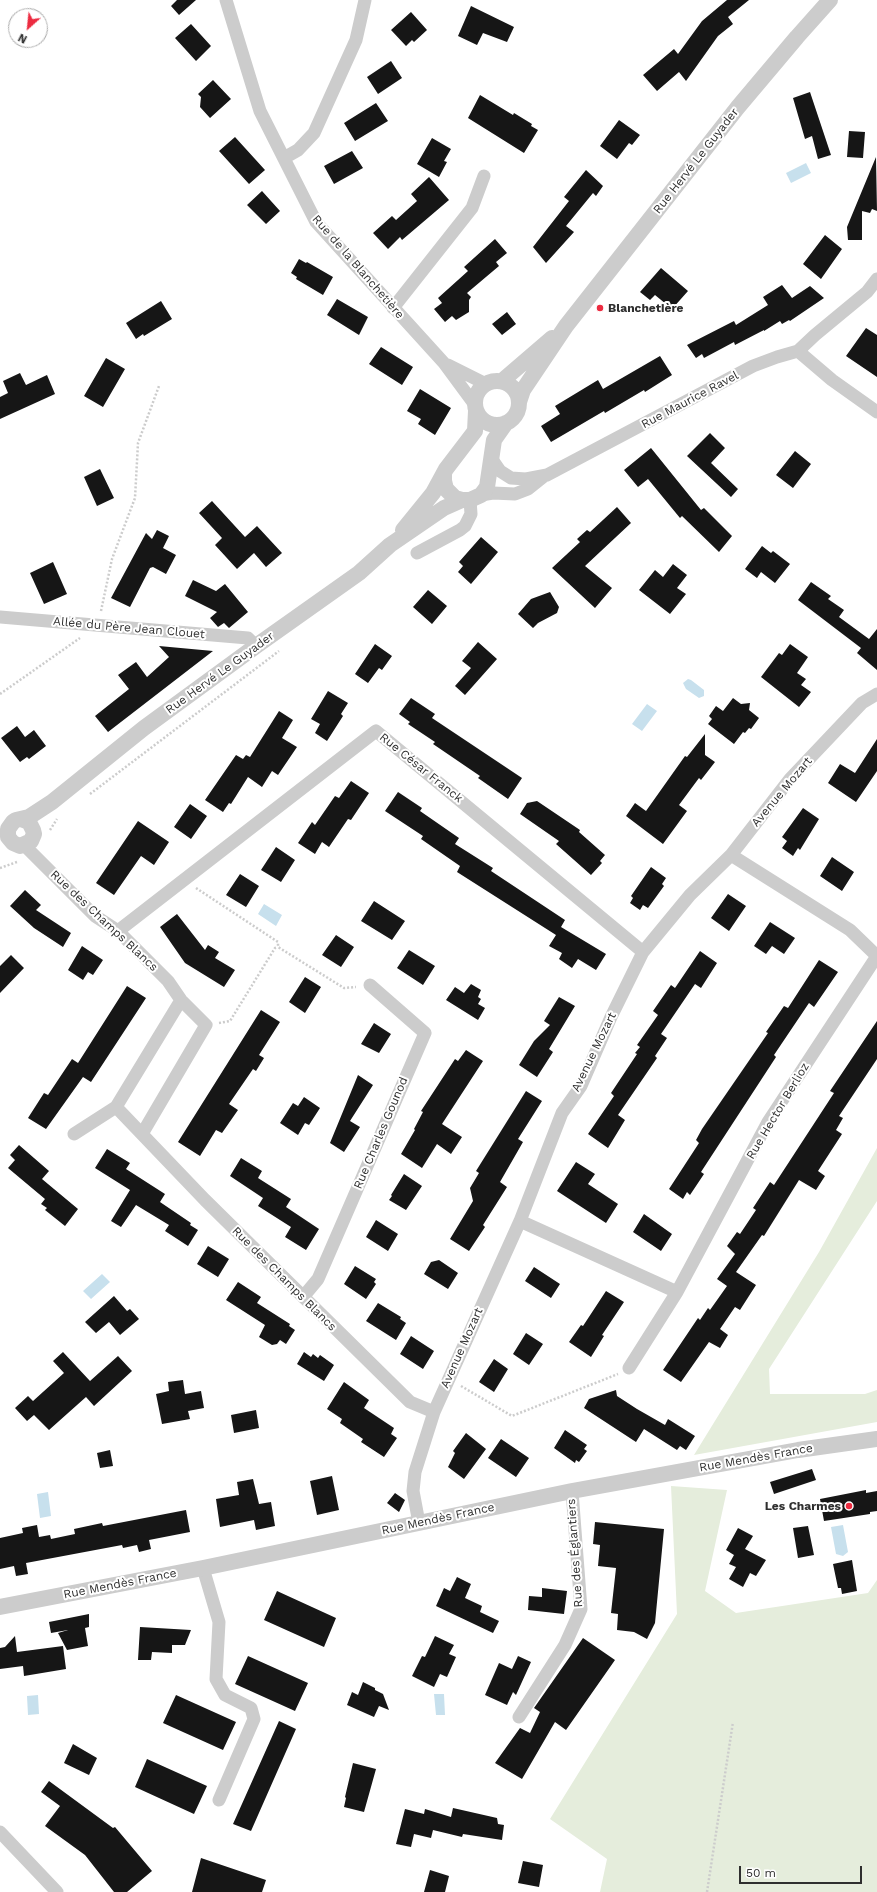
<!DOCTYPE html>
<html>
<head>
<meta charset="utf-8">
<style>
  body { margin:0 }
  #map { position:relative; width:877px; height:1892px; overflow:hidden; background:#fff; font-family:"Work Sans",sans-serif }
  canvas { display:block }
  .north { position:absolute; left:8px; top:8px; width:40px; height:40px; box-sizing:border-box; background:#fff; border:1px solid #acacac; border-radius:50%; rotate:207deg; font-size:11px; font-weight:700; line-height:16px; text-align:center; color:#2f2f2f }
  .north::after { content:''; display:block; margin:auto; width:14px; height:18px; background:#ec2b40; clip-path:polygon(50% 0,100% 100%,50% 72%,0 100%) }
  .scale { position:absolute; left:739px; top:1866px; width:123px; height:18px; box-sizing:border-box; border:2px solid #2f2f2f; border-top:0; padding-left:5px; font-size:12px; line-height:14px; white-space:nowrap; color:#2f2f2f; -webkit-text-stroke:3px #fff; paint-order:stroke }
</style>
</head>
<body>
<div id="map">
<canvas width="877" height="1892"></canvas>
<div class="north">N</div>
<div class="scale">50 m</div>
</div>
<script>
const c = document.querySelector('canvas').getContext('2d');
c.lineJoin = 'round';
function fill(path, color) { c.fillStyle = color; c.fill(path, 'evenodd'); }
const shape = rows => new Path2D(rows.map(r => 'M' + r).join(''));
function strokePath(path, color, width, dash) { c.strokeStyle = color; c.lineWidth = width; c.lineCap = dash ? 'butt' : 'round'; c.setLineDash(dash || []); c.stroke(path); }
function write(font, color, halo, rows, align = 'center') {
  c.font = font + ' "Work Sans",sans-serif'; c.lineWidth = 4; c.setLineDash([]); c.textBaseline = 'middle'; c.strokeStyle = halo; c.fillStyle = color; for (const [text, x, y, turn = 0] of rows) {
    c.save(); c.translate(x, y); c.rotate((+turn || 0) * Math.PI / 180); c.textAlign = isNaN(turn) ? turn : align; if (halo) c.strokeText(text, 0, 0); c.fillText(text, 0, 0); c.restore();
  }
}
fill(shape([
  [877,1148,877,1201,769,1369,770,1394,865,1394,877,1390,877,1422,694,1455,819,1252],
  [671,1486,727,1490,705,1591,736,1613,868,1593,877,1580,877,1892,600,1892,607,1859,550,1819,677,1614]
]), '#e5eddc');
fill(shape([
  [806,163,811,173,791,183,786,173],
  [688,679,691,680,704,690,704,696,699,698,686,689,683,683],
  [647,704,657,711,642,731,632,724],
  [264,904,282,915,276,926,258,914],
  [102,1274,110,1282,91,1299,83,1291],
  [48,1492,51,1516,40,1518,37,1494],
  [843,1525,848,1552,843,1556,836,1554,831,1527],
  [434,1694,444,1694,445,1715,436,1715],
  [38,1695,39,1714,28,1715,27,1696]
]), '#c7e0ed');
fill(shape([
  [177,0,196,0,179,15,171,6],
  [727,0,749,0,728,17,733,24,718,36,686,81,679,72,657,91,643,75,674,49,678,54,702,21],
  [471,6,514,27,507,42,483,33,477,45,458,36],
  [411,12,427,30,414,42,412,40,406,46,391,30],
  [191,24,211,46,196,61,175,38],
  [391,61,402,78,378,94,367,77],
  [213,80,231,99,210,118,200,107,201,97,198,94],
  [810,92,831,155,818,159,812,136,805,139,793,98],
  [480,95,513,115,514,113,532,124,531,126,538,130,524,153,468,118],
  [376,103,388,121,355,141,344,123],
  [619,120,640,135,632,145,629,143,617,159,600,146],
  [849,131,865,132,863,158,847,157],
  [235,137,265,170,249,184,219,151],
  [432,138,451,149,444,161,447,162,439,177,417,164],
  [352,151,363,168,334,184,324,166],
  [876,157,877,211,872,209,870,213,862,211,862,240,848,240,847,227],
  [586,170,603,186,596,196,593,193,566,226,574,232,546,263,533,247,569,201,564,197],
  [429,177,449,200,402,240,400,237,388,249,373,233,392,216,396,220,417,201,411,194],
  [262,191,280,211,266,224,247,205],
  [825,235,842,249,821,279,803,264],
  [495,239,507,253,496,262,499,266,467,293,471,297,469,300,469,312,456,320,452,316,445,322,434,309,442,303,438,298,468,271,464,267],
  [299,259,306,263,307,262,333,277,323,295,296,279,297,277,291,273],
  [661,268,688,291,672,309,655,295,650,300,640,292],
  [782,285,792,298,810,286,824,298,790,321,789,320,782,324,780,321,764,331,764,330,735,345,734,342,704,358,702,354,696,358,687,345,734,321,736,325,768,305,763,297],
  [337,299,368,317,359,335,327,315],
  [161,301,172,319,144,336,143,334,136,339,126,323],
  [507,312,516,324,502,335,492,324],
  [866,328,877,335,877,377,846,356],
  [381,347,413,367,402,385,369,364],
  [660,356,672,375,645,392,644,390,605,413,604,411,551,442,541,426,560,414,555,406,598,380,603,389],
  [106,358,125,369,103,407,84,396],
  [20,373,26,385,47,375,55,394,0,419,0,397,8,393,3,381],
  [420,389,451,408,435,435,418,424,421,419,407,411],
  [710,433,725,448,711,463,738,489,731,497,687,456],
  [651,448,701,510,704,508,732,536,719,552,682,516,680,518,648,479,638,487,624,470],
  [795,451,811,464,793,488,776,475],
  [100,469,114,498,97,506,84,477],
  [212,501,245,537,257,526,282,553,266,567,254,553,237,569,215,545,222,538,199,513],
  [617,507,631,523,585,566,612,588,595,608,552,568,580,542,577,539,587,530,590,532],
  [157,530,169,536,163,548,176,555,166,574,153,567,150,568,130,607,111,598,146,533,152,539],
  [481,537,498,552,471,584,458,572,463,566,459,562],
  [762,546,771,553,773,551,790,564,775,583,761,572,757,578,745,569],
  [53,562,67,594,44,604,30,573],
  [673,564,687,575,677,588,686,594,670,614,639,590,655,570,663,577],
  [193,580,216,591,225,584,248,612,229,628,224,623,218,627,210,618,217,612,185,596],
  [811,582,831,596,828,599,844,610,839,617,869,639,877,629,877,670,857,653,861,648,798,600],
  [428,590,447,606,432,624,413,607],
  [550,592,559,607,557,613,538,623,533,628,518,614,531,599],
  [478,642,497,659,465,695,455,686,471,668,462,661],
  [375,644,392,656,382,670,379,668,368,683,355,674],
  [790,644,808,657,797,673,806,679,801,685,811,692,799,707,761,677,779,653,782,655],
  [159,646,213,651,108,732,95,716,129,689,118,675,136,662,147,677,169,657],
  [328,691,348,703,341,714,343,716,327,741,315,733,320,724,311,719],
  [411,698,435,714,432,718,522,778,508,799,478,778,480,776,433,744,435,742,408,724,410,722,399,714],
  [733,698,741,704,750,703,749,710,759,718,751,729,749,728,745,733,743,732,734,744,708,724,712,719,709,716,716,706,723,711],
  [279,711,293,720,282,738,297,747,278,775,272,771,262,787,248,777,231,804,229,803,223,812,205,800,236,755,243,759,246,755,250,757],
  [17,726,25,737,34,730,46,746,29,759,27,757,20,762,1,738],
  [705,734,705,755,715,762,701,780,699,778,679,805,687,811,663,844,626,816,635,803,646,811,685,756,687,757],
  [877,739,877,771,856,802,828,783,840,764,855,773],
  [351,781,369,793,351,820,348,819,329,847,322,842,315,854,298,843,312,822,315,825,335,796,339,798],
  [398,792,422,808,420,811,459,838,455,844,493,868,491,871,565,920,561,927,606,954,596,970,578,959,572,968,559,959,562,953,549,946,556,935,457,872,460,866,421,839,423,836,385,811],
  [537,801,580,830,579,832,605,855,600,861,602,863,591,875,556,844,559,841,520,814,527,803],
  [190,804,207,816,191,839,174,827],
  [803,808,819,819,800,850,798,848,793,856,782,848,787,841,782,837],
  [138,821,169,842,154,865,141,856,114,895,96,883],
  [276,847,295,860,281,882,261,870],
  [832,857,854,872,842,891,820,876],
  [651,867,666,878,662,884,664,886,648,908,643,905,640,910,630,903,633,898,631,896],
  [240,874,259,886,246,907,226,895],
  [25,890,41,905,36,910,71,933,63,947,34,928,10,906],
  [728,894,746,906,729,931,711,918],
  [374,901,405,921,392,940,361,921],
  [177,914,205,950,208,945,219,952,215,958,235,970,224,987,185,963,160,927],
  [770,922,795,938,784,954,772,946,766,954,754,946],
  [336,935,354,947,341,967,322,955],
  [82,946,103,960,93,975,88,972,83,980,68,970],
  [409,950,435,966,423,985,397,968],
  [700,951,717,963,701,988,695,984,661,1034,667,1038,655,1056,657,1058,618,1115,625,1120,608,1148,588,1134,614,1096,611,1093,637,1054,635,1053,640,1047,637,1045,658,1015,653,1011,671,985,675,988],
  [11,955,24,968,0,993,0,966],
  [819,960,838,972,814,1007,809,1003,774,1055,776,1057,701,1172,704,1174,690,1195,687,1192,683,1199,669,1189,699,1143,696,1140,702,1129,768,1033,766,1032,784,1006,788,1008],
  [305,977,321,987,305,1013,289,1002],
  [471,984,481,990,478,997,481,999,478,1004,485,1008,478,1020,446,1000,455,987,464,993],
  [127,986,146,998,91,1082,83,1077,46,1129,28,1118,44,1093,48,1095,72,1059,78,1063],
  [559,997,575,1006,549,1049,553,1052,537,1077,519,1065,534,1041,550,1025,544,1021],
  [261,1010,280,1022,259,1055,264,1058,256,1071,253,1069,229,1104,238,1110,222,1133,216,1130,200,1156,178,1142],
  [877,1021,877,1059,839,1116,843,1118,836,1130,842,1134,818,1171,825,1176,816,1190,799,1180,764,1236,762,1235,736,1272,756,1285,740,1310,735,1307,720,1329,728,1335,720,1348,709,1342,681,1382,663,1370,698,1318,700,1320,708,1308,710,1310,727,1286,717,1279,735,1254,727,1246,737,1232,740,1234,756,1210,753,1208,770,1182,774,1185,834,1093,830,1091],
  [374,1023,391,1034,379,1053,361,1044],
  [466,1050,483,1061,442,1124,462,1137,451,1154,437,1144,422,1168,401,1154,415,1130,414,1129,423,1112,421,1111,455,1059,458,1061],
  [358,1075,373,1085,350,1121,360,1127,344,1152,330,1143],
  [526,1091,542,1101,518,1139,523,1142,500,1182,507,1187,483,1225,485,1227,469,1251,450,1239,473,1201,470,1188,479,1173,476,1171],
  [304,1097,320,1108,309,1125,305,1123,298,1135,280,1123,293,1103,298,1106],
  [19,1145,49,1171,42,1179,78,1209,65,1226,45,1210,47,1208,41,1204,45,1199,8,1168,15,1160,10,1155],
  [107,1149,130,1163,126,1169,165,1194,160,1202,191,1223,190,1225,198,1230,188,1246,165,1231,169,1225,136,1205,121,1227,111,1221,130,1190,95,1168],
  [241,1158,262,1171,258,1178,291,1199,286,1207,319,1229,306,1250,285,1237,291,1227,258,1206,263,1198,230,1176],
  [576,1162,595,1174,588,1184,618,1204,606,1223,557,1191],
  [404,1174,422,1186,406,1210,389,1200,392,1196,391,1195],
  [644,1214,672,1234,661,1251,633,1232],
  [376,1220,398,1234,388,1251,366,1237],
  [208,1246,229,1259,218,1277,197,1264],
  [439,1260,458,1273,448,1289,424,1274,431,1262],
  [355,1266,376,1279,374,1282,376,1284,366,1299,344,1284],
  [534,1267,560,1284,551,1298,525,1281],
  [238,1282,261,1297,257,1303,290,1324,289,1326,295,1330,286,1344,280,1340,277,1344,272,1345,259,1337,265,1325,226,1300],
  [606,1291,624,1302,602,1335,604,1336,591,1357,569,1342,581,1325,583,1326],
  [114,1296,127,1311,130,1309,139,1319,120,1335,109,1322,96,1333,85,1322],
  [378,1303,401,1317,400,1319,406,1323,396,1340,366,1321],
  [526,1333,543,1344,529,1365,513,1354],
  [411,1336,434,1351,423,1369,400,1354],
  [63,1352,90,1381,118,1356,132,1371,94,1406,86,1397,49,1430,34,1415,27,1421,15,1408,28,1396,33,1401,64,1373,53,1361],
  [304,1352,311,1357,313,1354,318,1358,320,1355,334,1365,324,1381,297,1364],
  [494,1359,508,1369,494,1392,479,1382],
  [183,1380,185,1394,201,1391,204,1408,188,1411,190,1419,162,1424,156,1394,169,1391,168,1382],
  [344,1382,369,1400,364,1408,394,1428,391,1434,397,1438,384,1457,361,1442,363,1439,340,1423,342,1419,327,1409],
  [616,1390,617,1396,637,1409,665,1425,668,1419,695,1436,686,1450,680,1446,677,1450,644,1429,636,1442,584,1408,589,1399],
  [256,1410,259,1428,234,1433,231,1415],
  [565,1430,587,1445,584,1449,587,1451,579,1462,576,1460,575,1463,554,1448],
  [466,1433,486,1449,464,1479,448,1467,455,1453,453,1451],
  [501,1439,529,1458,516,1477,488,1458],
  [110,1450,113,1466,100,1468,97,1453],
  [812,1469,816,1480,774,1494,770,1482],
  [332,1476,339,1510,317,1515,310,1481],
  [253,1479,259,1504,271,1502,275,1526,256,1530,254,1520,220,1527,216,1499,239,1495,237,1482],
  [866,1490,866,1493,877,1491,877,1511,870,1512,870,1514,824,1521,820,1499],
  [395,1493,405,1500,399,1512,387,1503],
  [186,1510,190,1532,149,1540,151,1549,139,1552,137,1545,123,1548,122,1545,26,1563,28,1574,16,1576,14,1566,0,1569,0,1538,23,1533,22,1528,37,1525,39,1537,50,1535,51,1539,75,1534,74,1529,102,1523,103,1526],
  [595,1522,664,1529,655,1623,647,1639,634,1632,617,1630,618,1614,611,1613,616,1568,598,1566,600,1545,593,1544],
  [808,1526,814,1555,798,1558,793,1528],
  [738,1528,753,1536,745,1549,766,1560,756,1576,750,1573,743,1587,729,1579,736,1567,729,1564,734,1555,726,1550],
  [852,1560,857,1591,842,1594,841,1588,838,1588,833,1564],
  [457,1577,471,1584,465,1598,482,1606,480,1612,499,1621,493,1633,436,1606,444,1588,450,1591],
  [542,1588,567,1591,564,1614,528,1610,529,1596,542,1597],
  [277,1591,336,1618,324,1647,264,1620],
  [89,1614,89,1627,85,1628,88,1646,67,1650,58,1633,68,1630,51,1633,49,1622],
  [140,1627,191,1630,185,1645,172,1645,172,1653,152,1652,151,1660,138,1660],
  [15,1636,17,1652,63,1646,66,1669,24,1676,23,1666,0,1669,0,1648,5,1647],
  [435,1636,454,1645,449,1654,456,1657,447,1677,440,1674,434,1687,412,1676,422,1656,425,1657],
  [583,1638,615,1660,566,1730,555,1722,522,1779,495,1763,520,1728,530,1733,540,1712,534,1708],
  [248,1656,308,1683,295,1711,235,1684],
  [518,1656,531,1662,516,1695,513,1692,507,1705,485,1695,499,1663,512,1669],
  [363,1682,375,1688,375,1690,383,1694,389,1710,379,1706,374,1717,347,1705,352,1692,358,1695],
  [176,1695,236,1722,223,1750,163,1723],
  [279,1721,296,1729,251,1831,233,1824],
  [73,1744,97,1758,89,1775,64,1763],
  [147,1759,207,1786,194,1814,135,1787],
  [353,1763,376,1769,364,1812,344,1807,346,1798,345,1797],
  [49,1781,113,1828,115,1827,152,1871,127,1892,114,1892,85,1855,45,1826,60,1806,41,1792],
  [453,1808,497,1818,498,1824,504,1825,502,1840,463,1834,462,1837,433,1830,431,1838,414,1834,411,1847,396,1844,405,1809,424,1814,425,1809,451,1817],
  [201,1858,266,1880,262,1892,192,1892],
  [523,1861,543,1865,539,1887,518,1883],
  [430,1870,449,1876,445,1892,424,1892]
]), '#161616');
strokePath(shape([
  [101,611,112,559,135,498,138,443,159,386],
  [0,694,80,638],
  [90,794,279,651],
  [50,830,57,819],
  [0,868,17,862],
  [196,888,278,942,278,947,344,988,356,987],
  [219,1023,230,1021,275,948,278,947],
  [461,1386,512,1416,618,1374],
  [707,1892,733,1722]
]), '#ccc', 2.5, [2, 2]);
strokePath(shape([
  [226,0,260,111,316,222,444,363,475,405],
  [284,158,298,150,314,133,356,40,365,0],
  [393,308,472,208,484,176],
  [798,351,832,380,877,412],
  [448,365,486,384],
  [491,458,500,471,511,478,526,479,547,475,753,366,777,357,798,351,815,335,867,292,877,279],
  [481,495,493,493,515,494,528,489,543,477],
  [417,553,460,530,465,526,471,514,470,500],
  [0,617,248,638,256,646],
  [24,845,95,916,118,931,168,981,181,1000,206,1025,142,1134],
  [118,931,376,731,643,952],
  [181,1000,116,1107,205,1200,410,1402,434,1412],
  [74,1134,116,1107],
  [520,1221,677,1292,768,1122,877,956,850,930,731,855],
  [303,1297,318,1279,425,1033,370,985],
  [629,1368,677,1292],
  [419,1523,413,1491,415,1472,434,1412,520,1221,562,1113,581,1086,611,1017,643,952,690,895,731,855,790,779,862,703,877,694],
  [203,1568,219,1622,216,1679,225,1695,251,1708,254,1719,219,1800],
  [519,1717,565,1645,581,1609,572,1491],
  [0,1832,57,1892]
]), '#ccc', 13);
strokePath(shape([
  [502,381,552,338],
  '475 403a22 22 0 1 1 44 0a22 22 0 1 1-44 0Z',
  [519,402,523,390,566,326,738,107,797,37,830,0],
  [444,474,444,481,446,489,455,498,462,500,470,500,481,495,487,487,494,440,506,423],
  [403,530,433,493,446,469,475,431,476,411],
  [21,819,29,822,33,830,34,834,31,841,20,846,13,843,8,837,8,829,13,822,16,820,29,817,52,802,144,728,256,646,359,573,390,545,444,508,462,500],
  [0,1607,203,1568,572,1491,798,1450,877,1439]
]), '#ccc', 16);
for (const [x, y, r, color] of [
  [600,308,4,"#ec2b40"],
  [849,1506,4,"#ec2b40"]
]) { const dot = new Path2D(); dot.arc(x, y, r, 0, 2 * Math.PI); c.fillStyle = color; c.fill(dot); strokePath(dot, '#fff', 1.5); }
write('12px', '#2f2f2f', '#fff', [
  ["Rue Hervé Le Guyader",696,161,-52],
  ["Rue de la Blanchetière",358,267,49],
  ["Rue Maurice Ravel",690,400,-28],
  ["Allée du Père Jean Clouet",129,628,5],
  ["Rue Hervé Le Guyader",220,673,-36],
  ["Rue César Franck",421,768,39],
  ["Avenue Mozart",782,792,-50],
  ["Rue des Champs Blancs",104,921,43],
  ["Avenue Mozart",594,1052,-64],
  ["Rue Hector Berlioz",778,1111,-59],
  ["Rue Charles Gounod",381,1133,-67],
  ["Rue des Champs Blancs",284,1279,45],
  ["Avenue Mozart",462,1348,-66],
  ["Rue Mendès France",756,1458,-10],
  ["Rue Mendès France",438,1519,-12],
  ["Rue des Églantiers",575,1553,-94],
  ["Rue Mendès France",120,1584,-11]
]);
write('bold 12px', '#2f2f2f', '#fff', [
  ["Blanchetière",608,308],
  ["Les Charmes",841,1506,"right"]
], 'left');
</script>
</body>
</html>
